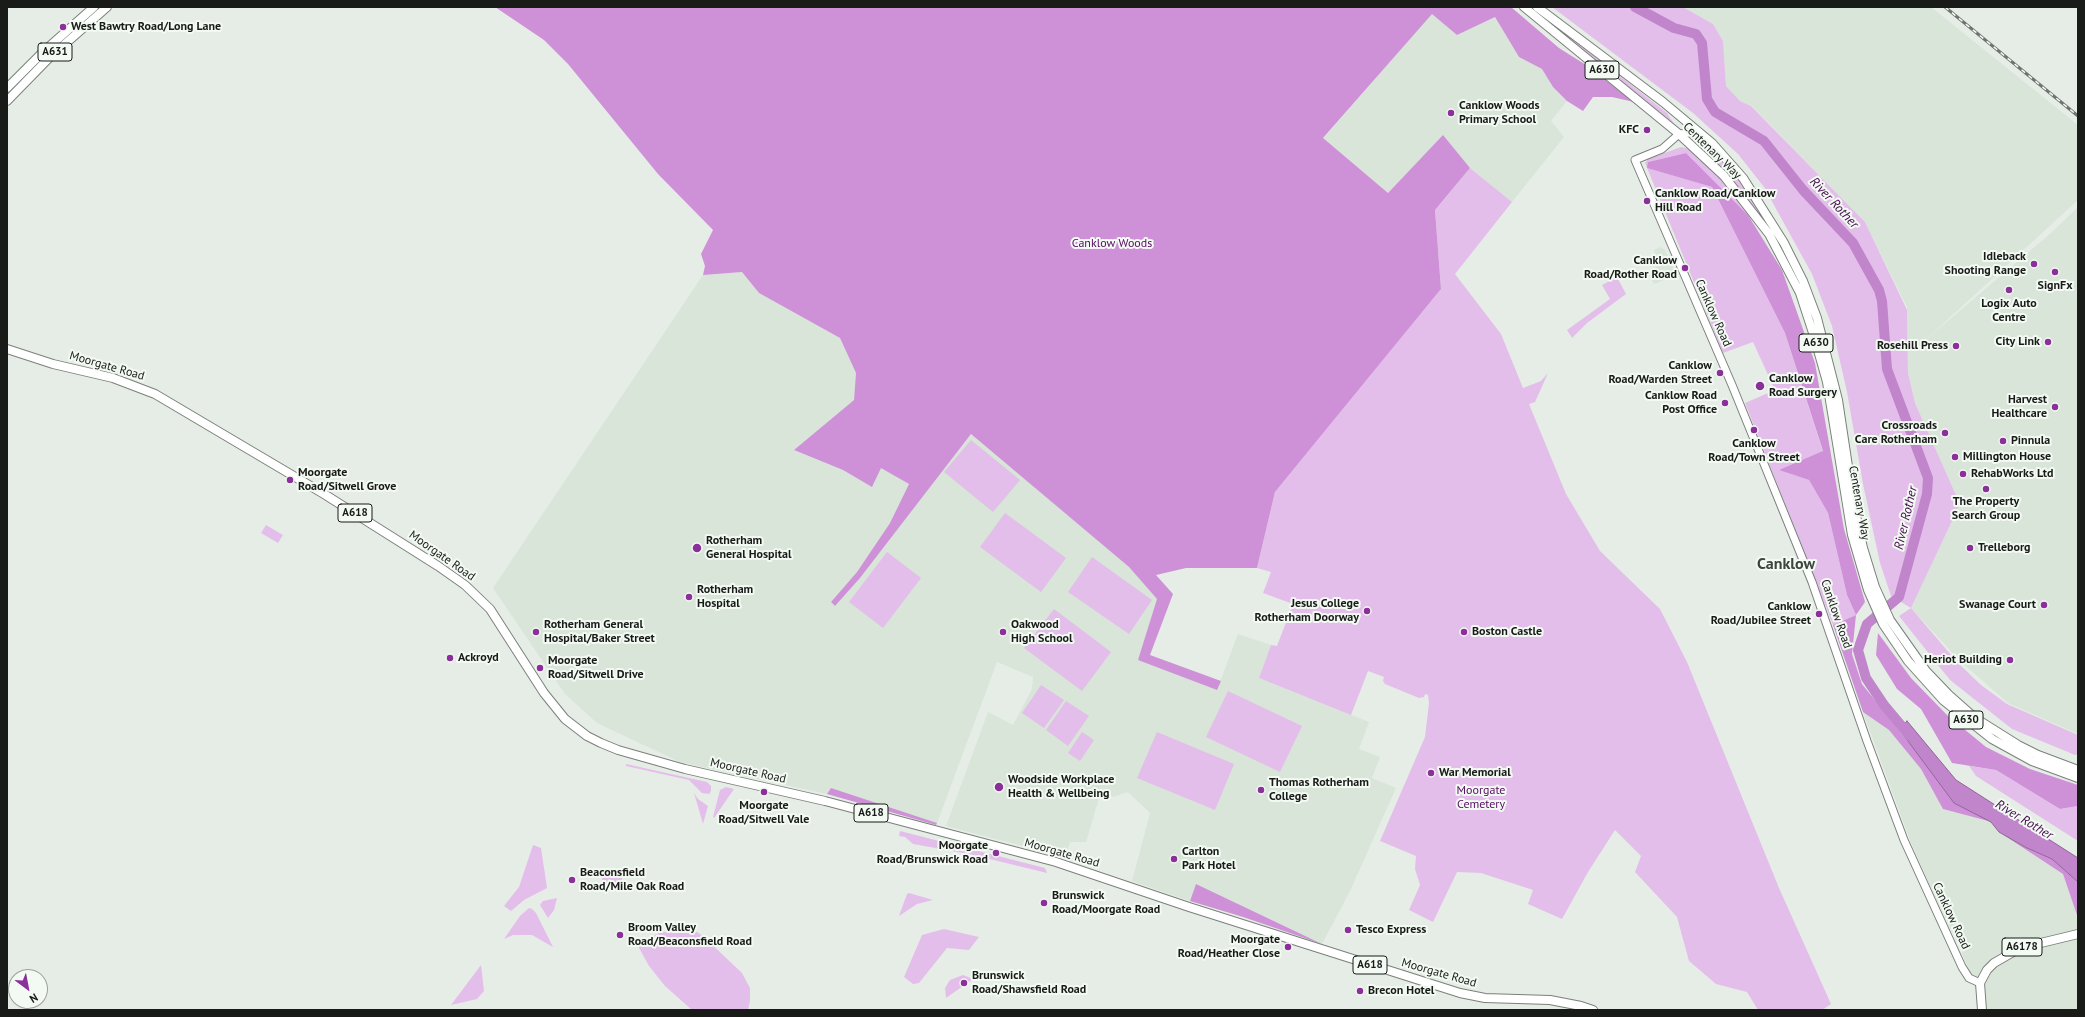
<!DOCTYPE html>
<html>
<head>
<meta charset="utf-8">
<style>
  body { margin:0 }
  #map { position:relative; width:2085px; height:1017px; overflow:hidden; background:#e6ede6; font-family:"PT Sans",sans-serif }
  canvas { display:block }
  .frame { position:absolute; inset:0; border:8px solid #191b19; pointer-events:none }
  .north { position:absolute; left:8px; top:969px; width:40px; height:40px; box-sizing:border-box; background:#f3faf3; border:1px solid #9ca19c; border-radius:50%; rotate:148deg; font-size:11px; font-weight:700; line-height:16px; text-align:center; color:#191b19 }
  .north::after { content:''; display:block; margin:auto; width:14px; height:18px; background:#8b2f9a; clip-path:polygon(50% 0,100% 100%,50% 72%,0 100%) }
</style>
</head>
<body>
<div id="map">
<canvas width="2085" height="1017"></canvas>
<div class="frame"></div>
<div class="north">N</div>
</div>
<script>
const c = document.querySelector('canvas').getContext('2d');
c.lineJoin = 'round';
function fill(path, color) { c.fillStyle = color; c.fill(path, 'evenodd'); }
const shape = rows => new Path2D(rows.map(r => 'M' + r).join(''));
function strokePath(path, color, width, dash) { c.strokeStyle = color; c.lineWidth = width; c.lineCap = dash ? 'butt' : 'round'; c.setLineDash(dash || []); c.stroke(path); }
function write(font, color, halo, rows, align = 'center') {
  c.font = font + ' "PT Sans",sans-serif'; c.lineWidth = 4; c.setLineDash([]); c.textBaseline = 'middle'; c.strokeStyle = halo; c.fillStyle = color; for (const [text, x, y, turn = 0] of rows) {
    c.save(); c.translate(x, y); c.rotate((+turn || 0) * Math.PI / 180); c.textAlign = isNaN(turn) ? turn : align; if (halo) c.strokeText(text, 0, 0); c.fillText(text, 0, 0); c.restore();
  }
}
fill(shape([
  [1683,7,1931,7,2078,125,2078,200,1922,343,2051,233,2078,207,2078,734,2008,703,1960,661,1911,608,1960,504,1915,403,1908,373,1907,307,1865,222,1752,106,1740,101,1726,86,1723,41,1713,24],
  [1432,13,1457,35,1495,17,1519,57,1542,69,1553,87,1567,101,1551,121,1564,137,1512,202,1470,168,1443,136,1388,193,1323,139],
  [1660,247,1665,250,1676,275,1654,284,1648,274,1659,264,1654,250],
  [742,272,759,293,840,338,856,373,854,400,794,450,843,470,871,486,881,467,909,484,890,523,857,572,831,602,835,606,860,578,971,434,1129,567,1157,599,1139,660,1217,690,1238,634,1271,645,1259,678,1369,722,1359,749,1380,757,1372,778,1396,788,1350,891,1322,944,1196,884,1190,901,1132,881,1150,813,1128,792,1113,797,1102,788,1086,842,1070,842,1065,857,946,826,988,712,1013,725,1032,689,1033,677,997,662,937,823,831,788,827,794,680,762,597,723,565,694,493,588,703,275],
  [1863,712,1889,730,1921,769,1943,809,1992,822,1999,832,2063,874,2078,918,2078,1010,1984,1010,1960,948,1933,892,1910,840]
]), '#d8e5d8');
fill(shape([
  [1552,7,1683,7,1713,24,1723,41,1726,86,1740,101,1751,106,1865,222,1907,310,1908,373,1915,403,1960,504,1911,608,1957,662,1981,685,2007,704,2078,735,2078,754,2075,755,2012,729,1950,680,1899,616,1911,608,1891,596,1880,563,1863,484,1847,392,1832,326,1812,274,1764,187,1738,154,1693,113],
  [1565,33,1667,113,1674,124,1564,34],
  [1692,136,1700,139,1706,143,1737,177,1774,235,1724,171,1690,138],
  [1681,147,1690,149,1723,181,1743,206,1748,215,1686,153,1648,162,1648,168,1712,187,1785,333,1823,452,1780,470,1809,480,1828,513,1847,595,1856,615,1833,625,1745,403,1775,390,1753,342,1723,353,1645,163,1648,159],
  [1470,168,1512,202,1455,274,1501,334,1523,388,1541,381,1548,373,1535,402,1529,404,1566,494,1600,551,1660,609,1687,662,1779,888,1831,1004,1822,1010,1758,1010,1747,992,1716,984,1689,961,1677,917,1635,872,1641,856,1615,830,1588,872,1562,919,1528,904,1533,890,1481,873,1457,872,1433,922,1409,910,1420,885,1415,869,1416,856,1380,841,1425,737,1429,703,1428,695,1425,694,1424,697,1419,698,1385,684,1383,681,1384,677,1368,671,1351,715,1259,678,1271,645,1277,646,1293,604,1263,593,1271,572,1257,568,1275,492,1441,289,1435,210],
  [1617,277,1626,294,1587,323,1572,338,1567,330,1610,299,1602,285],
  [971,440,1020,480,993,512,944,472],
  [1005,513,1066,558,1041,592,980,547],
  [266,525,283,535,278,543,261,533],
  [887,552,921,578,883,628,849,602],
  [1092,557,1152,600,1129,634,1068,592],
  [1054,609,1111,652,1082,691,1024,648],
  [1041,685,1064,700,1044,728,1022,713],
  [1228,691,1302,726,1280,772,1206,737],
  [1066,701,1089,716,1068,746,1046,730],
  [1082,732,1094,740,1080,761,1068,753],
  [1157,732,1234,764,1215,810,1137,778],
  [626,764,707,782,711,786,711,791,709,794,702,793,689,780,626,766],
  [1969,766,1996,770,2060,809,2078,806,2078,841,1976,776],
  [726,787,734,789,714,818,713,817,720,790],
  [694,793,698,799,708,806,703,824],
  [900,831,1045,868,1047,873,969,854,913,844,905,837,899,836],
  [533,845,541,848,547,888,524,900,511,911,504,906,519,887],
  '602 879a10 10 0 1 1 20 0a10 10 0 1 1-20 0Z',
  [909,893,933,900,917,904,899,916,907,894],
  [557,898,554,910,548,918,540,905,543,901],
  [529,908,532,909,536,913,553,947,532,935,513,935,504,939,520,916],
  [681,929,697,932,704,937,742,973,750,988,750,1001,748,1010,692,1010,665,986,649,966,638,946,639,943,659,933],
  [944,929,979,937,969,950,947,948,919,983,913,984,904,977,922,935],
  [481,965,484,991,477,999,451,1005],
  [963,975,973,979,946,998,945,988,950,980]
]), '#e4beea');
fill(shape([
  [495,7,1511,7,1559,48,1586,65,1634,102,1612,97,1593,97,1583,111,1567,101,1553,87,1542,69,1519,57,1495,17,1457,35,1432,14,1323,138,1388,193,1443,135,1470,168,1435,210,1441,289,1275,492,1257,568,1186,568,1156,575,1173,594,1150,655,1221,681,1217,690,1138,660,1157,599,1129,567,971,434,860,578,835,606,831,602,857,572,890,523,909,484,881,468,872,487,843,470,794,450,854,400,856,373,840,338,759,293,742,272,703,275,705,266,701,254,713,230,658,174,568,64,544,40],
  [1686,153,1748,215,1782,270,1815,363,1844,529,1865,602,1856,615,1852,654,1862,684,1918,754,1954,803,1992,822,1943,809,1921,769,1889,730,1863,712,1833,625,1856,615,1847,595,1828,513,1809,480,1779,470,1823,451,1785,333,1712,187,1647,168,1648,162],
  [1878,633,1911,678,1947,715,1986,747,2030,769,2078,785,2078,806,2060,809,1996,770,1952,763,1921,709,1897,689,1876,655],
  [831,788,937,823,936,825,827,794],
  [1999,832,2025,847,2052,859,2078,882,2078,918,2063,874],
  [1196,884,1322,944,1243,917,1190,901]
]), '#ce91d8');
const water = shape([
  [1907,721,1956,780,2078,858,2078,882,2052,859,2025,847,1999,832,1991,822,1954,803,1899,729,1907,721]
]);
fill(water, '#c185cb');
strokePath(water, '#8f6596', 1);
strokePath(shape([
  [1635,7,1674,28,1696,34,1702,43,1707,99,1715,112,1764,141,1803,190,1853,243,1879,290,1882,301,1887,369,1928,478,1927,494,1899,597,1867,624,1858,650,1866,678,1884,705,1910,736]
]), '#c185cb', 10);
const tertiary = shape([
  [1699,132,1679,134,1662,149,1635,160,1732,385,1812,582,1867,741,1904,840,1962,967,1969,978,1980,983]
]);
const primary = shape([
  [1524,7,1679,134,1724,176,1769,234,1800,293,1814,336,1827,382,1852,535,1868,590,1883,624,1908,661,1943,700,1992,739,2032,761,2078,778],
  [1537,7,1663,102,1712,143,1743,178,1784,243,1803,281,1817,318,1838,400,1854,506,1863,548,1875,587,1890,620,1926,671,1949,695,1975,718,2018,745,2038,755,2078,770],
  [7,88,43,52,94,7],
  [7,101,49,58,107,7],
  [7,349,53,364,113,378,155,394,324,494,438,566,465,585,490,609,544,693,565,719,587,736,601,743,618,750,685,769,825,801,1056,862,1189,907,1460,993,1485,998,1550,1000,1581,1006,1593,1010],
  [1982,1010,1980,983,1987,970,1994,963,2020,948,2078,934]
]);
strokePath(tertiary, '#7a817a', 9);
strokePath(primary, '#7a817a', 10);
strokePath(tertiary, '#fff', 7);
strokePath(primary, '#fff', 8);
const rail = shape([
  [1945,7,2078,116]
]);
strokePath(rail, '#707470', 3);
strokePath(rail, '#f3faf3', 1.5, [4.5]);
for (const [x, y, r, color] of [
  [63,27,4,"#8b2f9a"],
  [1451,113,4,"#8b2f9a"],
  [1647,130,4,"#8b2f9a"],
  [1647,201,4,"#8b2f9a"],
  [2034,264,4,"#8b2f9a"],
  [1685,268,4,"#8b2f9a"],
  [2055,272,4,"#8b2f9a"],
  [2009,290,4,"#8b2f9a"],
  [2048,342,4,"#8b2f9a"],
  [1956,346,4,"#8b2f9a"],
  [1720,373,4,"#8b2f9a"],
  [1760,386,5,"#8b2f9a"],
  [1725,403,4,"#8b2f9a"],
  [2055,407,4,"#8b2f9a"],
  [1754,430,4,"#8b2f9a"],
  [1945,433,4,"#8b2f9a"],
  [2003,441,4,"#8b2f9a"],
  [1955,457,4,"#8b2f9a"],
  [1963,474,4,"#8b2f9a"],
  [290,480,4,"#8b2f9a"],
  [1986,489,4,"#8b2f9a"],
  [697,548,5,"#8b2f9a"],
  [1970,548,4,"#8b2f9a"],
  [689,597,4,"#8b2f9a"],
  [2044,605,4,"#8b2f9a"],
  [1367,611,4,"#8b2f9a"],
  [1819,614,4,"#8b2f9a"],
  [536,632,4,"#8b2f9a"],
  [1003,632,4,"#8b2f9a"],
  [1464,632,4,"#8b2f9a"],
  [450,658,4,"#8b2f9a"],
  [2010,660,4,"#8b2f9a"],
  [540,668,4,"#8b2f9a"],
  [1431,773,4,"#8b2f9a"],
  [999,787,5,"#8b2f9a"],
  [1261,790,4,"#8b2f9a"],
  [764,792,4,"#8b2f9a"],
  [996,853,4,"#8b2f9a"],
  [1174,859,4,"#8b2f9a"],
  [572,880,4,"#8b2f9a"],
  [1044,903,4,"#8b2f9a"],
  [1348,930,4,"#8b2f9a"],
  [620,935,4,"#8b2f9a"],
  [1288,947,4,"#8b2f9a"],
  [964,983,4,"#8b2f9a"],
  [1360,991,4,"#8b2f9a"]
]) { const dot = new Path2D(); dot.arc(x, y, r, 0, 2 * Math.PI); c.fillStyle = color; c.fill(dot); strokePath(dot, '#f3faf3', 1.5); }
for (const [x, y, w] of [
  [55,52,34],
  [1602,70,34],
  [1816,343,34],
  [355,513,34],
  [1966,720,34],
  [871,813,34],
  [2022,947,40],
  [1370,965,34]
]) { const box = new Path2D(); box.roundRect(x - w / 2, y - 9, w, 18, 3); c.fillStyle = '#f3faf3'; c.fill(box); strokePath(box, '#191b19', 1); }
write('bold 11px', '#191b19', null, [
  ["A631",55,52],
  ["A630",1602,70],
  ["A630",1816,343],
  ["A618",355,513],
  ["A630",1966,720],
  ["A618",871,813],
  ["A6178",2022,947],
  ["A618",1370,965]
]);
write('bold 12px', '#191b19', '#f3faf3', [
  ["West Bawtry Road/Long Lane",71,27],
  ["Canklow Woods",1459,106],
  ["Primary School",1459,120],
  ["KFC",1639,130,"right"],
  ["Canklow Road/Canklow",1655,194],
  ["Hill Road",1655,208],
  ["Idleback",2026,257,"right"],
  ["Shooting Range",2026,271,"right"],
  ["Canklow",1677,261,"right"],
  ["Road/Rother Road",1677,275,"right"],
  ["SignFx",2055,286,"center"],
  ["Logix Auto",2009,304,"center"],
  ["Centre",2009,318,"center"],
  ["City Link",2040,342,"right"],
  ["Rosehill Press",1948,346,"right"],
  ["Canklow",1712,366,"right"],
  ["Road/Warden Street",1712,380,"right"],
  ["Canklow",1769,379],
  ["Road Surgery",1769,393],
  ["Canklow Road",1717,396,"right"],
  ["Post Office",1717,410,"right"],
  ["Harvest",2047,400,"right"],
  ["Healthcare",2047,414,"right"],
  ["Crossroads",1937,426,"right"],
  ["Care Rotherham",1937,440,"right"],
  ["Pinnula",2011,441],
  ["Canklow",1754,444,"center"],
  ["Road/Town Street",1754,458,"center"],
  ["Millington House",1963,457],
  ["Moorgate",298,473],
  ["Road/Sitwell Grove",298,487],
  ["RehabWorks Ltd",1971,474],
  ["The Property",1986,502,"center"],
  ["Search Group",1986,516,"center"],
  ["Rotherham",706,541],
  ["General Hospital",706,555],
  ["Trelleborg",1978,548],
  ["Rotherham",697,590],
  ["Hospital",697,604],
  ["Jesus College",1359,604,"right"],
  ["Rotherham Doorway",1359,618,"right"],
  ["Swanage Court",2036,605,"right"],
  ["Canklow",1811,607,"right"],
  ["Road/Jubilee Street",1811,621,"right"],
  ["Rotherham General",544,625],
  ["Hospital/Baker Street",544,639],
  ["Oakwood",1011,625],
  ["High School",1011,639],
  ["Boston Castle",1472,632],
  ["Ackroyd",458,658],
  ["Heriot Building",2002,660,"right"],
  ["Moorgate",548,661],
  ["Road/Sitwell Drive",548,675],
  ["War Memorial",1439,773],
  ["Woodside Workplace",1008,780],
  ["Health & Wellbeing",1008,794],
  ["Thomas Rotherham",1269,783],
  ["College",1269,797],
  ["Moorgate",764,806,"center"],
  ["Road/Sitwell Vale",764,820,"center"],
  ["Moorgate",988,846,"right"],
  ["Road/Brunswick Road",988,860,"right"],
  ["Carlton",1182,852],
  ["Park Hotel",1182,866],
  ["Beaconsfield",580,873],
  ["Road/Mile Oak Road",580,887],
  ["Brunswick",1052,896],
  ["Road/Moorgate Road",1052,910],
  ["Broom Valley",628,928],
  ["Road/Beaconsfield Road",628,942],
  ["Tesco Express",1356,930],
  ["Moorgate",1280,940,"right"],
  ["Road/Heather Close",1280,954,"right"],
  ["Brunswick",972,976],
  ["Road/Shawsfield Road",972,990],
  ["Brecon Hotel",1368,991]
], 'left');
write('12px', '#191b19', '#f3faf3', [
  ["Centenary Way",1712,151,44],
  ["Canklow Road",1713,313,66],
  ["Moorgate Road",107,366,16],
  ["Centenary Way",1859,503,80],
  ["Moorgate Road",442,556,35],
  ["Canklow Road",1836,614,71],
  ["Moorgate Road",748,771,13],
  ["Moorgate Road",1062,853,16],
  ["Canklow Road",1951,916,65],
  ["Moorgate Road",1439,973,16]
]);
write('12px', '#570963', '#f3faf3', [
  ["Canklow Woods",1112,244],
  ["Moorgate",1481,791],
  ["Cemetery",1481,805]
]);
write('italic 13px', '#42094b', '#f3faf3', [
  ["River Rother",1834,203,47],
  ["River Rother",1906,518,-77],
  ["River Rother",2024,820,31]
]);
write('bold 16px', '#3e443e', '#f3faf3', [
  ["Canklow",1786,564]
]);
</script>
</body>
</html>
